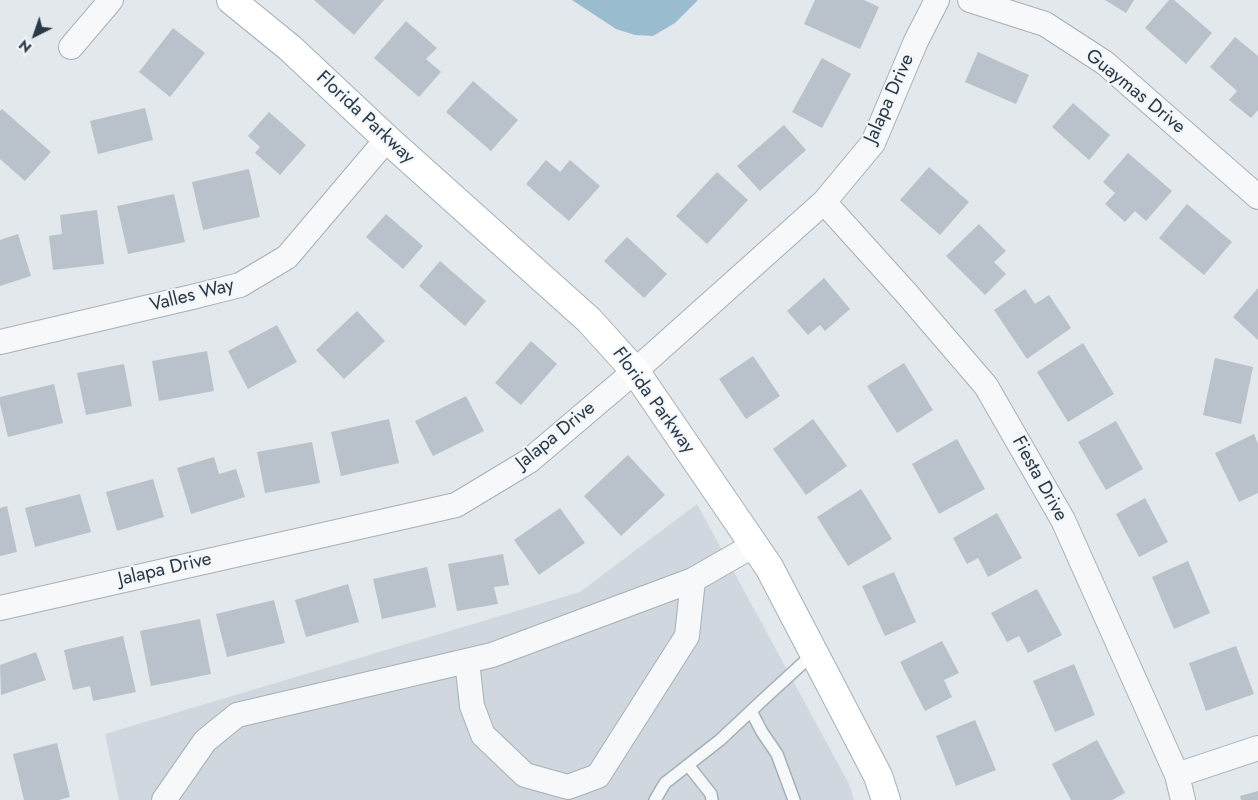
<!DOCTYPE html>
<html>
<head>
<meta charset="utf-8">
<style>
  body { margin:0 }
  #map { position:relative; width:1258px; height:800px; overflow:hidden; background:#e2e8ec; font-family:Jost,sans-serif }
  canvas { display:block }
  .north { position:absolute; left:10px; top:10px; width:50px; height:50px; -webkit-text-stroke:4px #f3f6f9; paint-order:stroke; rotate:221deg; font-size:14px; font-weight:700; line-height:20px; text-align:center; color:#283846 }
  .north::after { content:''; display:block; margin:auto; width:18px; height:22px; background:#283846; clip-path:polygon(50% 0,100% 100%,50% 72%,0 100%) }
</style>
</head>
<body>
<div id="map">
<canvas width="1258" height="800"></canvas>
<div class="north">N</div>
</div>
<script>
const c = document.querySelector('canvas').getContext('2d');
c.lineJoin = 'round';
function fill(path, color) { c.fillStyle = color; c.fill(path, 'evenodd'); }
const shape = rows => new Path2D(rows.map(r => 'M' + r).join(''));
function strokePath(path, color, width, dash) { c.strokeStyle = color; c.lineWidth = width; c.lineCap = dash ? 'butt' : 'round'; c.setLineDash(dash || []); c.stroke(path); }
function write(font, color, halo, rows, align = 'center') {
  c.font = font + ' Jost,sans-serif'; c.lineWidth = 4; c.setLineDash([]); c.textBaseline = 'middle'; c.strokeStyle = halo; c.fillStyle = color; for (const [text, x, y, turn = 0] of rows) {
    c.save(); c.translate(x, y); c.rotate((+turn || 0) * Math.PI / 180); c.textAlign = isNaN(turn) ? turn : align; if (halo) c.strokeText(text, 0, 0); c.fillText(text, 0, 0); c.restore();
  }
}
fill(shape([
  [697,504,849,784,854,800,119,800,105,734,580,592]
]), '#d0d7de');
fill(shape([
  [572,0,698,0,675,23,653,36,635,35,616,29]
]), '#9abccf');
fill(shape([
  [314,0,384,0,354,35],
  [815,0,864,0,879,7,860,49,804,24],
  [1105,0,1134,0,1126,13],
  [1169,0,1174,0,1212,33,1186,64,1145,28],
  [406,21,437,48,426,59,441,72,419,97,374,58],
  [173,28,205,53,170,97,139,72],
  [1235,37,1258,56,1258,110,1251,118,1229,100,1237,91,1210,67],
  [978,52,1029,75,1016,104,965,82],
  [822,58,851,74,822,128,792,112],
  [473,81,518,120,491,151,446,112],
  [1073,103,1110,135,1089,160,1052,127],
  [145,108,153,140,98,154,90,121],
  [2,109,51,152,25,181,0,159,0,111],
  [269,112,306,145,280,175,255,153,260,147,248,136],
  [784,125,806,150,760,191,737,166],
  [1128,153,1172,191,1146,221,1135,211,1125,222,1105,204,1115,193,1103,182],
  [546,160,560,172,570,160,600,186,569,221,526,184],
  [929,167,969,202,940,235,900,200],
  [249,169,260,217,203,230,192,182],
  [717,172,748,200,707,244,676,216],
  [174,194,185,242,128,254,117,206],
  [1187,204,1232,242,1204,275,1159,238],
  [97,210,104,264,53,270,49,236,62,234,60,215],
  [386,214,423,246,403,269,366,237],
  [979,224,1006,251,994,262,1006,274,985,295,946,256],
  [18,234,31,276,0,286,0,240],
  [627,237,667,274,644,298,604,261],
  [440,261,486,301,465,326,419,286],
  [824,278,850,309,825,331,820,325,808,335,787,311],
  [1258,288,1258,340,1233,317],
  [1025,289,1035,304,1049,295,1071,328,1027,359,994,310],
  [357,311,385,341,344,379,316,350],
  [277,325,297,362,248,389,228,351],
  [531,341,557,364,521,405,495,383],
  [1083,343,1114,394,1068,422,1037,372],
  [207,351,214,391,159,401,152,361],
  [753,356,780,396,746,419,719,379],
  [1215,358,1253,367,1241,424,1203,415],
  [904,363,933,410,897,433,867,386],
  [124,364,132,406,86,415,77,373],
  [54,384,63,423,8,437,0,404,0,397],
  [466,396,484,431,433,456,415,421],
  [389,419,399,463,341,476,331,432],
  [813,419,847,466,806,495,773,449],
  [1116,421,1143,469,1106,490,1078,442],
  [1254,434,1258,444,1258,493,1239,502,1215,453],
  [957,439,985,489,939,514,912,464],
  [312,442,320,483,265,493,257,452],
  [628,455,665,495,621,536,584,496],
  [214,457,219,474,236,469,245,497,191,514,177,468],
  [153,479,164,517,117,531,106,492],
  [861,489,892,539,848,566,817,517],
  [80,494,91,532,35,547,25,508],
  [1145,498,1168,542,1139,557,1116,514],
  [7,506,17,552,0,556,0,508],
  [560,508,585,543,539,575,514,540],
  [997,513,1022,558,988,577,978,558,967,564,953,538],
  [503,554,509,585,494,587,498,604,457,611,448,564],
  [1188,561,1210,613,1174,629,1152,577],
  [427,567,436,607,382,619,373,579],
  [894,572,916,622,885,636,862,586],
  [348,584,359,622,306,637,295,600],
  [1037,589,1062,635,1028,653,1019,636,1007,642,991,613],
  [274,600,285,643,227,657,216,614],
  [200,619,211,674,151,686,140,631],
  [123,636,136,692,93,701,90,686,73,690,64,650],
  [942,641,959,673,944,680,952,697,925,711,900,662],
  [1236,646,1254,694,1206,711,1189,663],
  [36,652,46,680,1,695,0,665],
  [1074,664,1095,715,1055,732,1033,681],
  [975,720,996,770,956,786,936,736],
  [1097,740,1125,793,1112,800,1071,800,1052,764],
  [57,743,70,797,59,800,24,800,13,754],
  [1258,791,1258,800,1241,800,1240,796]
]), '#b9c2ca');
const lane = shape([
  [751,711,762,732,777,754,794,800],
  [688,765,711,794,712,800],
  [655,800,665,783,720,740,767,696,814,653]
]);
const street = shape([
  [970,0,1045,24,1105,63,1258,197],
  [71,47,111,0],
  [824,202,907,294,986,386,1063,520,1177,775,1183,800],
  [0,342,192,297,240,285,287,257,387,139],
  [0,608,456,505,529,461,635,371,824,202,873,143,916,41,937,0],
  [467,661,472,706,483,735,525,775,568,787,598,776,687,636,693,580],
  [1177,775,1258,748],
  [164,800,205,741,237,715,492,655,693,580,754,545]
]);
const secondary = shape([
  [231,0,290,48,387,139,589,320,635,371,769,567,878,776,886,800]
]);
strokePath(lane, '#a6b0b7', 14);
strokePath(street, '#a6b0b7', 26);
strokePath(secondary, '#a6b0b7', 30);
strokePath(lane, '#f6f8fa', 11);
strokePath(street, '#f6f8fa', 24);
strokePath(secondary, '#fff', 28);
write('19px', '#283846', '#f3f6f9', [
  ["Guaymas Drive",1135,92,39],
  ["Jalapa Drive",890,99,-66],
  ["Florida Parkway",365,118,43],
  ["Valles Way",192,296,-14],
  ["Florida Parkway",653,401,54],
  ["Jalapa Drive",556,436,-39],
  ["Fiesta Drive",1039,479,61],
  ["Jalapa Drive",165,570,-13]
]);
</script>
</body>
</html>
